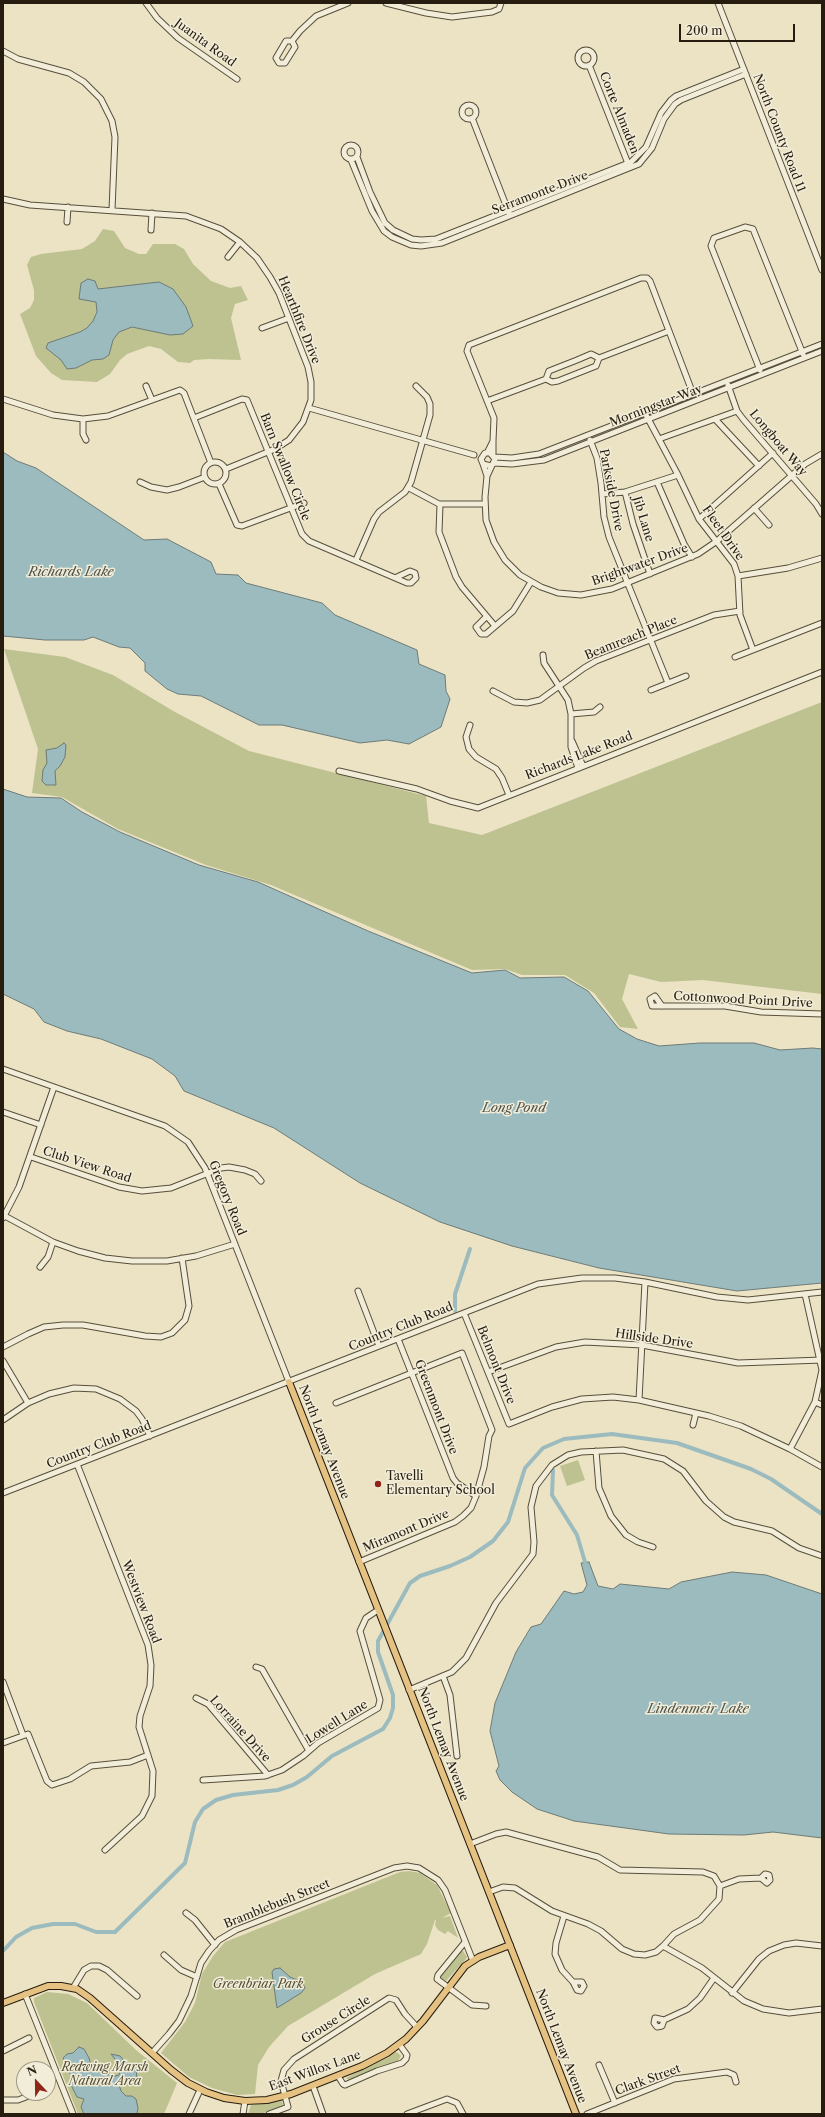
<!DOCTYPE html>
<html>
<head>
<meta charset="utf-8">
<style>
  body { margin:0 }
  #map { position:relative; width:825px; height:2117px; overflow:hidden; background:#ebe3c4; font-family:"Libre Caslon Text",serif }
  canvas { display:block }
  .frame { position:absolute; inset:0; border:4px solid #261c0f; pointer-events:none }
  .north { position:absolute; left:16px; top:2061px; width:40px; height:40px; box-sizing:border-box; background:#f2edd9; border:1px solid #a09988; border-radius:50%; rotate:338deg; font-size:11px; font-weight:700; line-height:16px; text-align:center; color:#261c0f }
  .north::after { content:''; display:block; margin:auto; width:14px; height:18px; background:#8f2418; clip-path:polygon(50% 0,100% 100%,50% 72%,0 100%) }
  .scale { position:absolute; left:679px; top:24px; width:116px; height:18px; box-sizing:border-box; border:2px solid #261c0f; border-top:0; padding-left:5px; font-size:12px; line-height:14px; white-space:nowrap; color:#261c0f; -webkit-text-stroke:3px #f2edd9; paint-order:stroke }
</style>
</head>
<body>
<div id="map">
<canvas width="825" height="2117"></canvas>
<div class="frame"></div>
<div class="north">N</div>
<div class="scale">200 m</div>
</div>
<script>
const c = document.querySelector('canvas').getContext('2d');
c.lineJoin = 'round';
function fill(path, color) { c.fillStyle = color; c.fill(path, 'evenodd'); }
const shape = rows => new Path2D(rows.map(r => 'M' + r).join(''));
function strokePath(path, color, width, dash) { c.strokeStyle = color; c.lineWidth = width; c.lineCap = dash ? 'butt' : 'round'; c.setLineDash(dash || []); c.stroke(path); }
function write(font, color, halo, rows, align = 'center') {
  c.font = font + ' "Libre Caslon Text",serif'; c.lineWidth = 3; c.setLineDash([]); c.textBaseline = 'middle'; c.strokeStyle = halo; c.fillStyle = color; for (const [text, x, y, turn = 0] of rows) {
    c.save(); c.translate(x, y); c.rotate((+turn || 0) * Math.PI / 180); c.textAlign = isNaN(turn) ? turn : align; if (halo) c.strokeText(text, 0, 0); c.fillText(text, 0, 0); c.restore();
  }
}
fill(shape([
  [103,229,114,231,125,248,139,254,146,254,153,244,175,244,184,249,193,264,211,281,230,288,241,286,248,300,235,304,231,318,241,360,208,359,194,360,190,363,178,362,161,349,149,346,127,354,120,360,110,374,97,382,62,380,51,373,36,356,20,314,30,308,34,300,34,290,27,265,31,257,41,254,82,249,95,241],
  [4,649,65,657,113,675,175,712,249,751,426,796,429,823,482,835,822,702,822,994,703,980,661,982,629,974,622,999,638,1029,620,1027,594,993,565,975,522,975,505,969,472,970,271,885,206,865,118,829,62,797,32,793,38,749],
  [578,1460,585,1480,567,1486,560,1466],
  [409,1871,420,1873,437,1885,451,1913,442,1918,450,1916,458,1938,448,1931,445,1934,438,1930,435,1925,436,1920,435,1920,427,1944,421,1954,375,1974,288,2026,269,2047,258,2065,255,2094,237,2095,212,2088,189,2077,161,2053,185,2022,195,2003,202,1974,213,1956,225,1942,400,1872],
  [463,1951,467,1957,466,1959,446,1981,440,1979,440,1976,460,1952],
  [47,1992,68,1994,87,2003,136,2050,177,2083,164,2114,78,2114,34,2002,34,1998],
  [395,2052,398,2053,401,2056,398,2061,349,2080,346,2078],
  [282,2101,283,2105,282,2107,260,2114,248,2114,251,2105]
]), '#bdc290');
const water = shape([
  [88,279,95,281,98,289,159,282,173,289,186,307,193,326,183,334,170,335,132,327,119,332,113,340,109,355,103,359,92,360,76,368,67,369,61,360,46,348,48,343,80,332,87,328,93,321,97,312,96,302,79,299,81,283,88,279],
  [3,452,17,461,36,468,144,540,167,539,211,562,216,574,238,575,246,583,322,603,335,615,417,650,419,664,445,675,446,691,450,699,441,727,409,744,387,740,360,743,282,725,259,725,201,696,178,694,167,689,145,671,145,663,130,648,119,647,93,637,84,640,45,640,3,636,3,452],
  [64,743,66,745,65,757,60,766,55,771,56,785,46,785,42,781,43,770,47,763,46,750,57,748,64,743],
  [3,789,27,797,61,798,82,812,120,832,199,865,258,882,368,931,472,973,505,970,520,978,564,977,588,991,619,1029,637,1039,659,1046,700,1043,754,1043,780,1050,813,1048,822,1049,822,1283,737,1291,599,1268,512,1246,440,1222,360,1183,274,1128,184,1091,175,1076,152,1059,101,1039,67,1031,44,1022,34,1009,3,994,3,789],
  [589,1562,598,1586,613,1589,620,1584,669,1589,681,1582,732,1572,766,1575,822,1594,822,1838,773,1832,744,1835,669,1834,574,1821,537,1809,512,1792,500,1780,496,1771,499,1766,490,1731,495,1703,516,1652,531,1627,541,1624,564,1591,574,1594,583,1592,587,1585,581,1563,589,1562],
  [280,1968,290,1977,302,1982,305,1988,301,1993,277,2008,272,1972,274,1969,280,1968],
  [79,2047,84,2049,89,2058,90,2062,89,2067,92,2070,107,2073,111,2077,119,2075,121,2067,111,2054,120,2056,125,2062,136,2069,137,2078,127,2077,119,2085,121,2091,126,2096,132,2096,136,2099,138,2108,137,2114,84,2114,81,2107,84,2099,77,2097,70,2083,73,2077,68,2071,63,2058,67,2054,73,2053,79,2047]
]);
fill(water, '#9cbbbe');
strokePath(water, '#6d7b78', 1);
strokePath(shape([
  [455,1311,455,1294,470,1249],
  [553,1470,552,1495,577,1535,585,1562],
  [3,1951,16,1937,32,1928,53,1924,75,1924,96,1932,115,1932,185,1863,195,1822,203,1809,216,1800,233,1795,278,1790,293,1785,307,1777,332,1756,383,1729,390,1718,393,1708,393,1695,378,1652,378,1641,410,1583,420,1576,450,1566,470,1557,493,1541,508,1522,525,1468,543,1448,564,1439,612,1434,677,1443,751,1469,771,1479,822,1514]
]), '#9cbbbe', 4);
const minor = shape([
  [146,3,157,18,178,38,237,79],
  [386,3,426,13,452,17,492,12,499,9,501,3],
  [718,3,822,270],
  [292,41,295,47,285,63,279,63,276,58,286,41,292,41,300,31,316,16,348,3],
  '578 58a8 8 0 1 1 16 0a8 8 0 1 1-16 0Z',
  [3,51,18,59,69,73,84,82,101,99,112,121,115,137,112,210],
  [589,65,629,166],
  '462 112a7 7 0 1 1 14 0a7 7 0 1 1-14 0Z',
  [472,118,509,213],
  '344 152a7 7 0 1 1 14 0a7 7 0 1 1-14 0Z',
  [357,157,370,192,385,223,393,230,412,239,421,240,436,239,631,162,646,147,661,113,671,100,676,96,744,69],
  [351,160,372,211,384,231,392,237,411,245,421,246,442,243,639,164,652,148,664,119,675,104,681,100,746,74],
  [3,199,30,205,186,216,221,229,240,242,257,258,270,277,279,293,308,367,311,382,311,400,303,422,289,440,275,449,226,469],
  [67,222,68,207],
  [151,230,152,213],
  [228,257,240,242],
  [262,328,289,318],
  [599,358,669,331],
  [760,370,711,246,714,238,745,227,753,229,803,354],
  [728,385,737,411,743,419,816,504,822,514],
  [146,386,152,400],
  [3,399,53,415,83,419,108,416,180,390,184,393,211,463],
  [487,401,546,379,549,371,577,360,591,354,599,358,596,366,558,381,552,382,546,379],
  [309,408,474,455],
  [645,413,678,475,699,519,734,564,738,576,740,615,753,650],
  [194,418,242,399,247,400,302,534,309,541,407,583,411,583,416,578,415,573,410,571,397,577],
  [83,419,83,434,86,440],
  [715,419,759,466],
  [659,439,737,411],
  [590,440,597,458,601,483,604,517,609,537,668,683],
  [493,441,494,418,467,351,469,345,641,278,647,278,650,281,693,394],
  [487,453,493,441,493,454],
  [495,457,512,458,539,454,822,344],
  '204 473a11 11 0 1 1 22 0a11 11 0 1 1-22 0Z',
  [494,463,512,464,544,460,822,351],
  [483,464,487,476,495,459,490,453,485,453,481,459,483,464,491,466],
  [487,476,485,497,486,520,494,542,505,560,520,575,541,587,558,593,581,595,612,589,698,554,717,541,805,464,822,454],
  [140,482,151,487,167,490,179,487,205,477],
  [657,482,684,544,692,557],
  [219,484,237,525,242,526,304,503],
  [409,488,439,504,484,504],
  [625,492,633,524,650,574],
  [602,494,625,492,678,475],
  [440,505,439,532,456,577,462,587,495,626],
  [754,508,769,525],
  [699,519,773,453],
  [356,560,374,519,379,512,405,492,411,482,430,415,430,404,427,397,416,386],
  [738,576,788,568,822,558],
  [486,617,476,627,481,634,486,634,513,611,531,582],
  [543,655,544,663,568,700,571,714,571,747,578,768],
  [735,657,822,623],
  [651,690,686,676],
  [493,691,514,702,527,703,540,700,584,668,596,661,714,615,740,611],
  [571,714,594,712,600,707],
  [470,725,466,737,469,749,476,757,496,769,502,778,509,795],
  [572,741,583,766],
  [339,771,417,789,450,801,478,808,822,672],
  [662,1006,655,996,650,999,652,1006,725,1006,761,1012,822,1014],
  [3,1069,165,1126,188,1142,205,1168,289,1382],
  [3,1112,41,1125],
  [31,1157,119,1187,142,1191,171,1188,221,1168,229,1167,245,1170,255,1174,261,1181],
  [3,1215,53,1242,78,1251,105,1258,132,1261,167,1261,196,1256,235,1244],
  [3,1218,19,1187,54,1087],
  [40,1267,48,1257,53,1242],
  [358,1291,379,1346],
  [464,1313,509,1424,552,1407,582,1399,613,1397,639,1400,709,1416,741,1426,790,1449,822,1467],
  [398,1339,453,1478,457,1483,476,1496],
  [3,1347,28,1334,44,1327,63,1325,83,1325,145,1336,161,1337,172,1333,185,1320,189,1306,182,1258],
  [3,1361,28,1403],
  [488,1372,556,1347,585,1342,642,1345,738,1363,822,1360],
  [639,1400,645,1282],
  [815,1402,822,1405],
  [336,1403,462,1353,492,1430,489,1436,484,1467,476,1496,471,1508,463,1516,455,1522,359,1562],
  [3,1420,28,1403,49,1394,74,1388,96,1389,120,1399,136,1411,142,1419,150,1436],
  [693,1425,696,1413],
  [790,1449,815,1402,822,1370,805,1294],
  [596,1451,599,1488,611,1516,626,1535,638,1542,653,1547],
  [77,1464,148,1645,151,1665,150,1686,140,1716,139,1727,153,1771,152,1796,142,1816,105,1850],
  [3,1493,538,1284,582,1278,615,1278,645,1282,717,1297,748,1300,822,1292],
  [256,1667,262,1669,309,1751],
  [443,1676,450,1695,457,1756],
  [3,1682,23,1735],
  [409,1690,452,1672,466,1658,496,1603,533,1554,534,1542,531,1507,536,1486,552,1465,568,1455,581,1452,623,1450,664,1459,683,1471,706,1501,724,1517,734,1522,772,1531,799,1548,822,1556],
  [196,1698,208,1704,268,1775],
  [3,1743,28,1734,47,1781,52,1785,70,1779,91,1766,130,1762,148,1755],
  [203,1780,265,1776,282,1770,303,1756,318,1743,378,1708,380,1700,360,1631,366,1618,378,1610],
  [470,1844,496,1834,506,1832,598,1857,620,1870,703,1872,714,1876,720,1886,719,1899,700,1920,674,1934,663,1946],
  [720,1886,739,1879,761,1878,765,1874,769,1875,770,1880,767,1883,761,1878],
  [489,1892,503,1887,515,1888,552,1911,588,1924,601,1931,622,1949,634,1954,645,1955,656,1952,663,1946,702,1968,744,2001,763,2009,789,2013,822,2009],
  [186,1913,195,1920,215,1945],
  [564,1916,556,1943,555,1954,562,1970,573,1982,577,1990,581,1991,584,1986,582,1982,573,1982],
  [465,1942,438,1975,437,1979,472,2005,486,2006],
  [164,1955,181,1970,197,1977],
  [73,1988,84,1970,91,1966,99,1966,107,1970,137,1996],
  [732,1993,759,1959,769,1951,784,1945,796,1943,822,1946],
  [25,1994,73,2114],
  [664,2020,662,2026,657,2027,654,2023,655,2018,664,2020,688,2009,700,1998,714,1978],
  [3,2051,29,2038],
  [152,2053,169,2034,179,2021,191,1996,201,1963,209,1951,219,1940,236,1930,394,1868,407,1866,419,1868,438,1880,445,1890,473,1961],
  [599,2065,615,2103],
  [338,2076,343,2084,345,2085,377,2071,402,2063,406,2059,407,2055,399,2044],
  [313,2086,323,2114],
  [48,2089,49,2089],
  [3,2100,18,2100,37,2093],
  [189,2114,200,2090],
  [243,2114,245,2101],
  [269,2114,288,2107,281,2081,284,2070,294,2059,389,1998,396,2000,405,2014,417,2027],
  [407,2114,447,2099,457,2103,463,2114],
  [587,2114,674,2079,727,2072,734,2075,736,2082]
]);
const major = shape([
  [289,1382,576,2114],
  [3,2003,48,1986,61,1986,77,1989,90,1998,171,2070,188,2083,206,2092,224,2098,245,2101,267,2100,291,2094,362,2066,387,2053,406,2039,423,2021,465,1966,479,1957,510,1945]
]);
strokePath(minor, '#574e3c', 7);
strokePath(major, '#261c0f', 8);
strokePath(minor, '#f2edd9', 5);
strokePath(major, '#e6c282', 6);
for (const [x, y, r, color] of [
  [378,1484,4,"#8f2418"]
]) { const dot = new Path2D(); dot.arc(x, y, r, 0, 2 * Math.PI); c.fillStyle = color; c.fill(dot); strokePath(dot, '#f2edd9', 1.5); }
write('12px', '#261c0f', '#f2edd9', [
  ["Juanita Road",205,43,36],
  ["Corte Almaden",619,113,68],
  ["North County Road 11",779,133,69],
  ["Serramonte Drive",540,193,-21],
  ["Hearthfire Drive",299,320,68],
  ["Morningstar Way",656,406,-21],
  ["Longboat Way",778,443,50],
  ["Barn Swallow Circle",285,467,68],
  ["Parkside Drive",611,490,79],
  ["Jib Lane",643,519,73],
  ["Fleet Drive",723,533,55],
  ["Brightwater Drive",640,565,-20],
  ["Beamreach Place",631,638,-22],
  ["Richards Lake Road",579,756,-21],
  ["Cottonwood Point Drive",743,1000,3],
  ["Club View Road",87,1165,18],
  ["Gregory Road",227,1198,68],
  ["Country Club Road",401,1327,-22],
  ["Hillside Drive",654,1339,8],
  ["Belmont Drive",496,1365,68],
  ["Greenmont Drive",436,1407,69],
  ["North Lemay Avenue",324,1442,69],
  ["Country Club Road",99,1445,-21],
  ["Miramont Drive",406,1531,-23],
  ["Westview Road",141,1602,69],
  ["Lowell Lane",337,1722,-32],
  ["Lorraine Drive",240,1729,48],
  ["North Lemay Avenue",443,1744,69],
  ["Bramblebush Street",277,1904,-22],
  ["Grouse Circle",336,2020,-32],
  ["North Lemay Avenue",561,2046,69],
  ["East Willox Lane",315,2071,-20],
  ["Clark Street",648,2080,-20]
]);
write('12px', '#261c0f', '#f2edd9', [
  ["Tavelli",386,1477],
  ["Elementary School",386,1491]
], 'left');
write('italic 12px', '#534e36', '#f2edd9', [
  ["Greenbriar Park",258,1985],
  ["Redwing Marsh",105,2068],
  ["Natural Area",105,2082]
]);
write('italic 13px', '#4f544c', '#f2edd9', [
  ["Richards Lake",71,572],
  ["Long Pond",514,1108],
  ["Lindenmeir Lake",698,1709]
]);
</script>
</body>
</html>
